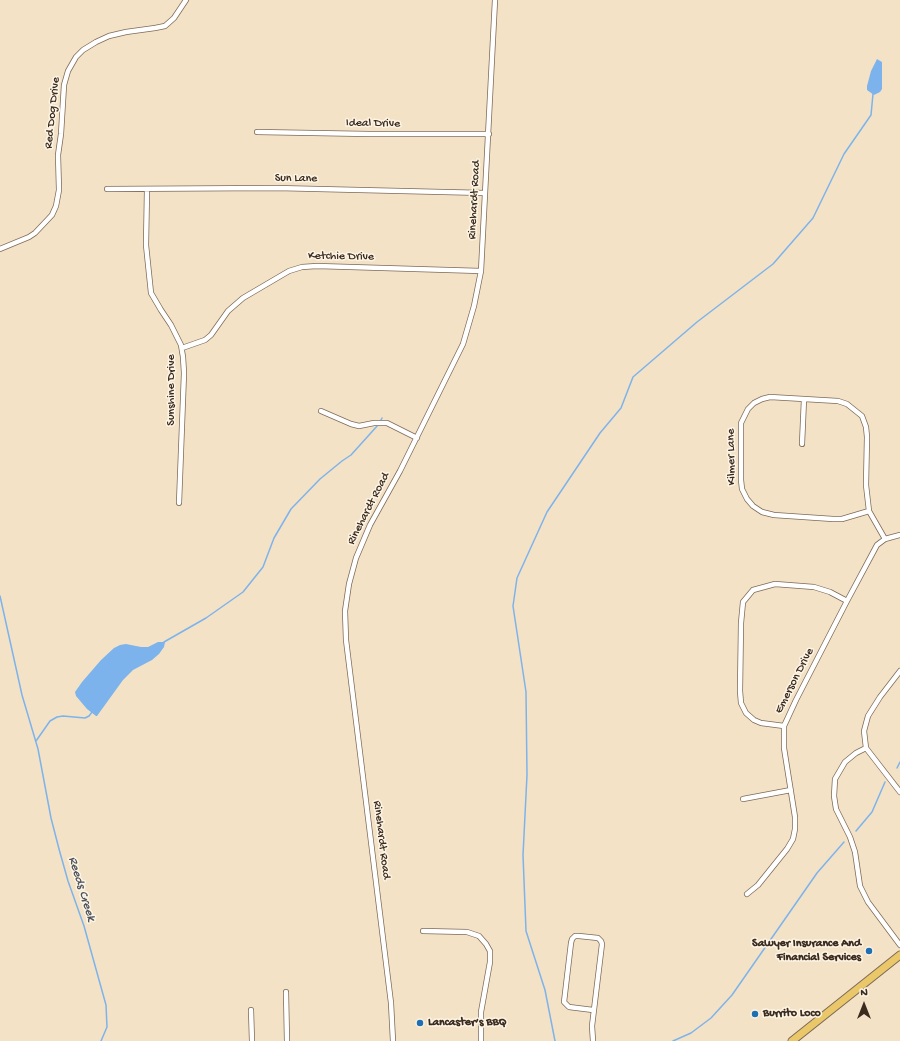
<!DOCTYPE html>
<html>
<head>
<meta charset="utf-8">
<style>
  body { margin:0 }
  #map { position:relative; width:900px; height:1041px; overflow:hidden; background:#f4e2c6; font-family:"Gochi Hand",sans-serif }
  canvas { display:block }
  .north { position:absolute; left:844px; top:985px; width:40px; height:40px; -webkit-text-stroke:3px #fcf5e5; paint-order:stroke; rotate:0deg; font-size:11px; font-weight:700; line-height:16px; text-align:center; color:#3b2a1e }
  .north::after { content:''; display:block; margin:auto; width:14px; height:18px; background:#3b2a1e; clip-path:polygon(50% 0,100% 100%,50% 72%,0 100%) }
</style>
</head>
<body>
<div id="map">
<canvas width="900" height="1041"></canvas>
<div class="north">N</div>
</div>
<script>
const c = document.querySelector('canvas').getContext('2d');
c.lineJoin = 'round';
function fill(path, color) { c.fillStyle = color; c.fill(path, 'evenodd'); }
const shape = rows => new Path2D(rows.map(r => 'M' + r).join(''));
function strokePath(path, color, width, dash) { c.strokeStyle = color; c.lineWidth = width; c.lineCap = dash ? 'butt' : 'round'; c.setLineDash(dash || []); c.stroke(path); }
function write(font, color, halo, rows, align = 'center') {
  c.font = font + ' "Gochi Hand",sans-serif'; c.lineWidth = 3; c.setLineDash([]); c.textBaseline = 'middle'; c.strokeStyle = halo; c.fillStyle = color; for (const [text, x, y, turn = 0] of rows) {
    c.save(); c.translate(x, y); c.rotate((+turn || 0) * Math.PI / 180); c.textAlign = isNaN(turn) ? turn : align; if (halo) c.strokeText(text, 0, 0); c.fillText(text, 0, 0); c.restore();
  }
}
fill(shape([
  [877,59,882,62,882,89,880,92,874,95,867,90,867,86,871,71],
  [158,642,165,642,164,647,159,654,152,660,133,670,123,680,97,716,96,716,87,709,76,696,75,692,82,682,101,660,114,648,120,645,126,644,141,647,148,647]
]), '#7db3ec');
strokePath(shape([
  [380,422,382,418],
  [0,596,22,695,38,749,51,818,59,849,68,881,84,926,106,1005,107,1027,101,1041],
  [164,642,206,618,243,592,263,567,274,538,291,509,320,479,342,461,351,455,378,425],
  [36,741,50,721,57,717,63,716,85,718,89,716,92,712],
  [897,768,900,762],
  [856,831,872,812,885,782],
  [555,1041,545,990,526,931,523,855,527,775,526,692,513,606,517,578,547,512,600,433,621,408,633,377,697,322,773,264,813,218,844,154,871,115,873,94],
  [673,1041,691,1033,711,1018,732,995,817,873,844,842]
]), '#7db3ec', 1.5);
const street = shape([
  [257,132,369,134,489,134],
  [107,189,276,188,485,193],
  [147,190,146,245,151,293,161,310,171,325,181,345,183,357,184,373,179,503],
  [0,249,29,237,35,233,52,215,56,206,59,190,58,155,61,134,64,85,68,71,76,57,83,50,96,42,109,36,126,32,155,28,165,26,174,18,186,0],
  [182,348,205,340,211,335,228,311,243,298,289,271,302,267,317,266,481,271],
  [321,411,351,424,359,426,374,423,387,423,417,438],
  [802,444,804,399],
  [869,511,842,519,833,519,774,515,762,512,753,506,747,499,742,489,741,480,741,423,748,409,754,403,762,399,770,397,838,401,847,404,862,416,866,427,867,437,866,485,869,511,885,539],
  [900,671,880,697,868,716,864,731,866,748,900,792],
  [784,726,761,723,754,720,746,713,741,703,740,691,741,623,743,602,753,590,775,584,814,587,830,592,847,601],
  [866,748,856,753,845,762,835,779,834,796,836,809,850,837,855,852,860,886,868,902,900,945],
  [743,799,791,790],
  [747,894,758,885,787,849,793,839,795,829,795,817,784,748,784,726,796,700,847,601,877,545,885,539,900,535],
  [423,931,467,932,479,936,486,944,490,951,490,962,481,1012,481,1041],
  [286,992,287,1041],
  [251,1010,252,1041],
  [393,1041,391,1003,346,640,345,611,349,584,356,558,370,525,400,471,463,344,474,306,481,271,495,0],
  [593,1041,592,1026,602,944,601,941,598,938,579,936,575,936,572,939,571,943,564,1002,569,1007,593,1010]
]);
const primary = shape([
  [792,1041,900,955]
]);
strokePath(street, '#7c6a59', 6);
strokePath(primary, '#7c6a59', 9);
strokePath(street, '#fff', 4.5);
strokePath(primary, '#eac769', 7);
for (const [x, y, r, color] of [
  [869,951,4,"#1f6fb2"],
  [755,1014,4,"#1f6fb2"],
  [420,1023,4,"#1f6fb2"]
]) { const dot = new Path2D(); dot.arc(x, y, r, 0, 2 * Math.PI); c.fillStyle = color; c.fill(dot); strokePath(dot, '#fcf5e5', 1.5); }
write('12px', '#3b2a1e', '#fcf5e5', [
  ["Red Dog Drive",53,113,-84],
  ["Ideal Drive",373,124,1],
  ["Sun Lane",296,179,1],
  ["Rinehardt Road",475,200,-87],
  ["Ketchie Drive",341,257,1],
  ["Sunshine Drive",172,390,-90],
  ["Kilmer Lane",732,457,-91],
  ["Rinehardt Road",369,509,-63],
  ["Emerson Drive",795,681,-63],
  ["Rinehardt Road",381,840,83]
]);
write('bold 12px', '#3b2a1e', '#fcf5e5', [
  ["Sawyer Insurance And",861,944,"right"],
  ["Financial Services",861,958,"right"],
  ["Burrito Loco",763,1014],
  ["Lancaster’s BBQ",428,1023]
], 'left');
write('italic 13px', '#4f535c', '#fcf5e5', [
  ["Reeds Creek",81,889,73]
]);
</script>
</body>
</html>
